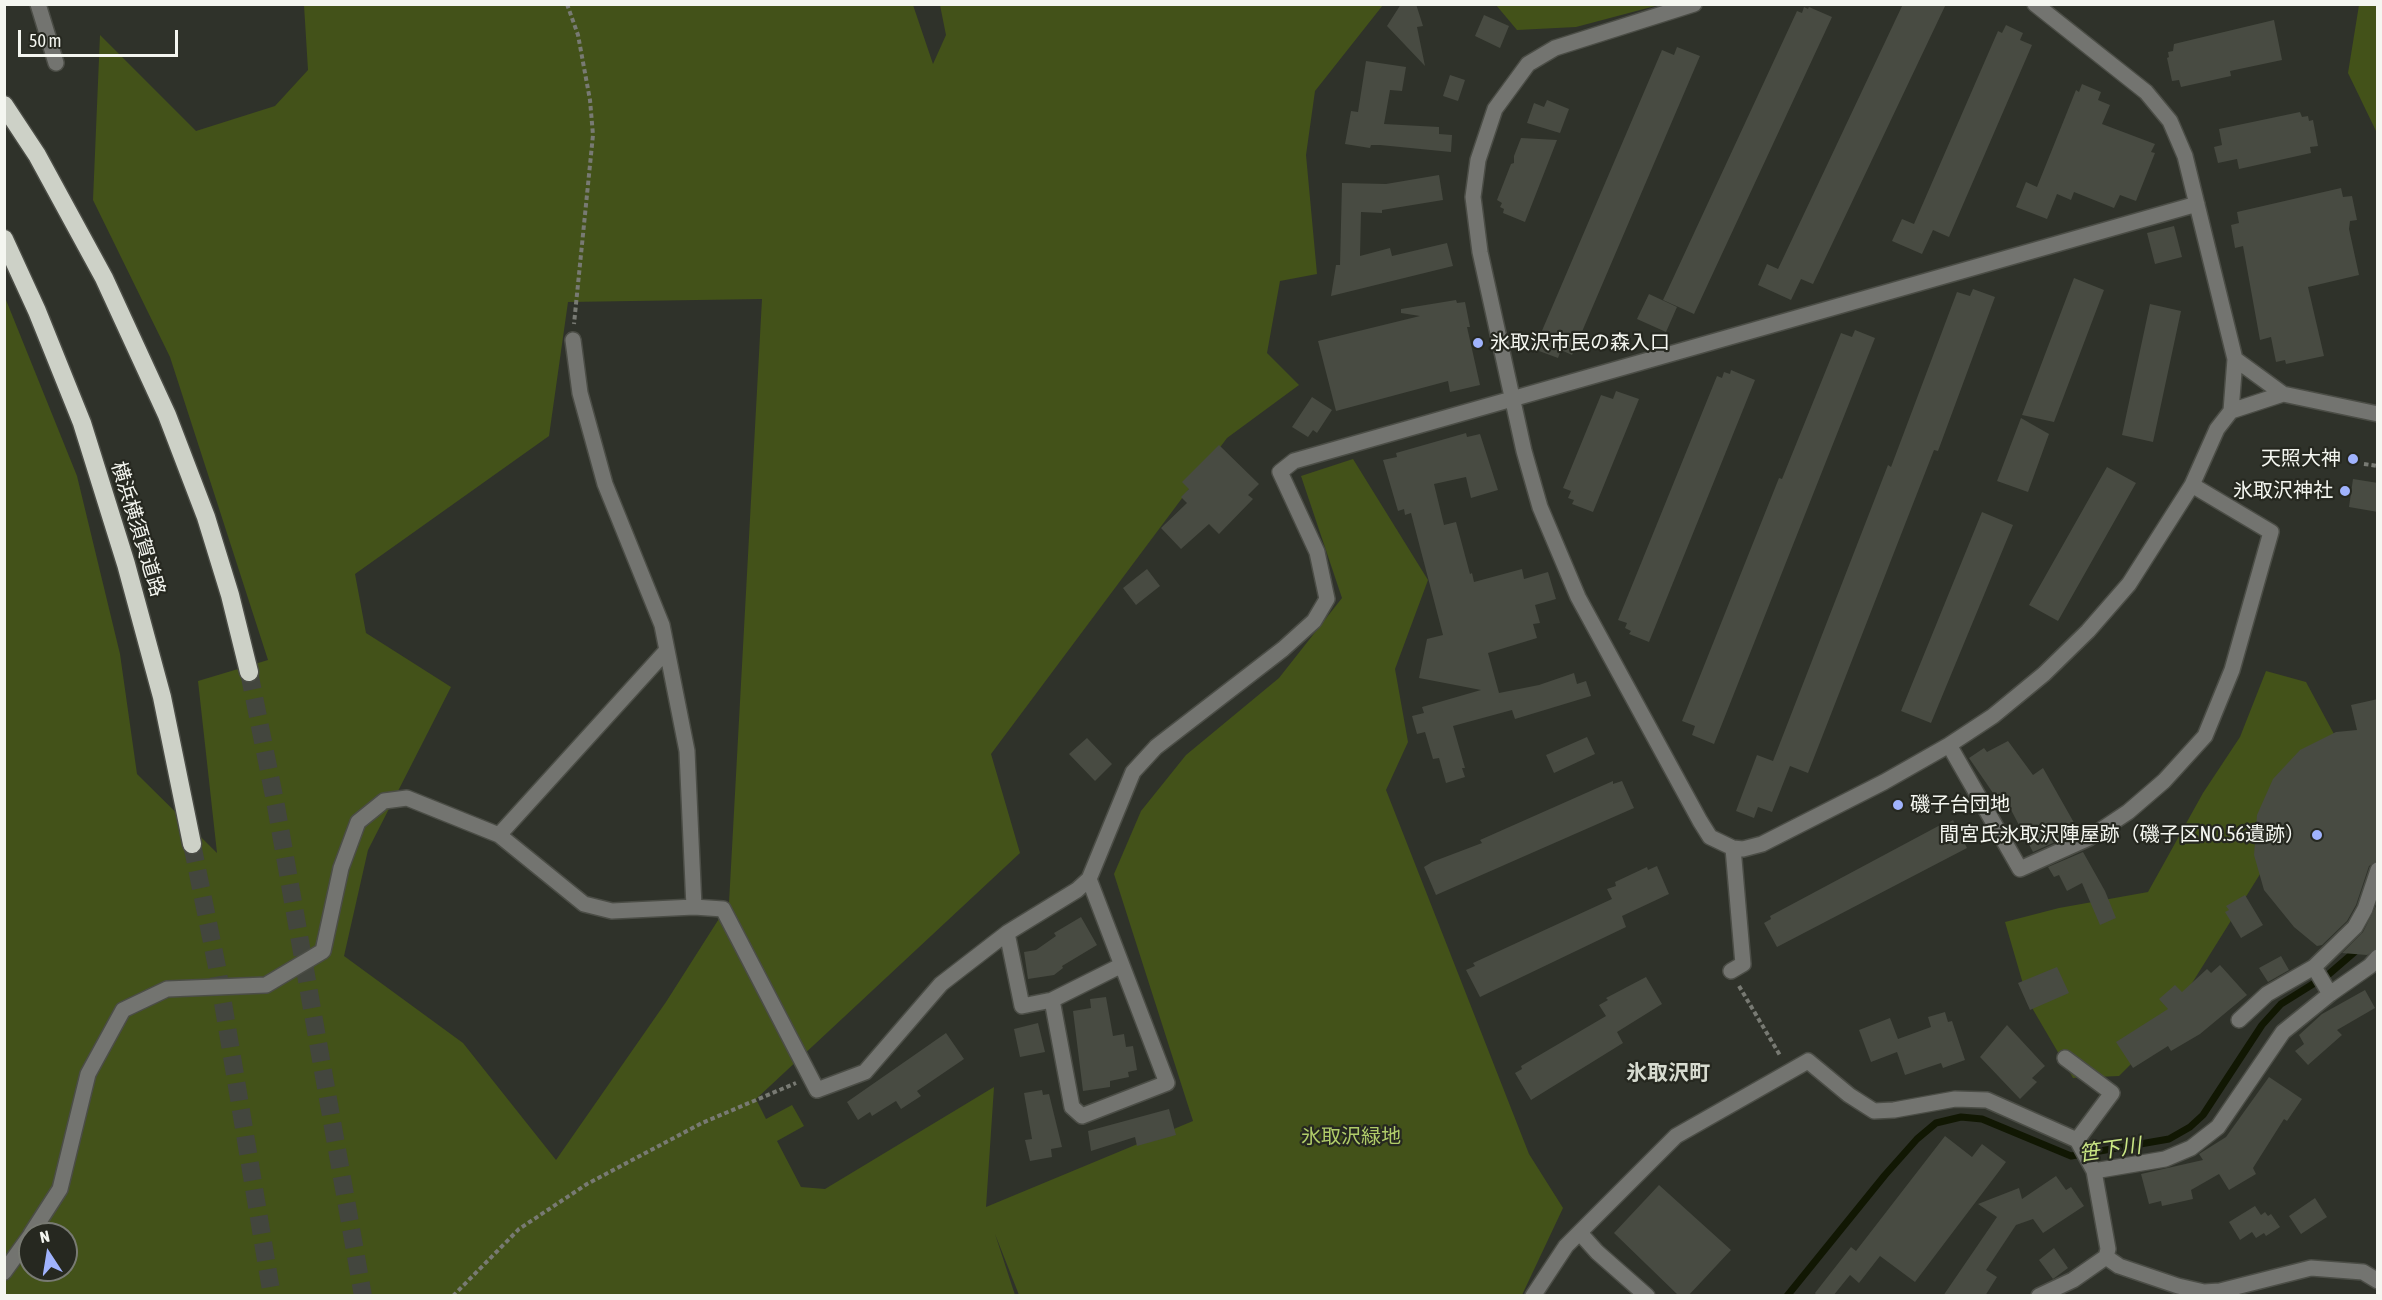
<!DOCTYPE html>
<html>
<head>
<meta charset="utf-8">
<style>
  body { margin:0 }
  #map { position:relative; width:2382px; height:1300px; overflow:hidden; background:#2f322a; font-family:"Asap Condensed",sans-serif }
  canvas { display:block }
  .frame { position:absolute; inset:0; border:6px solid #f4f6f0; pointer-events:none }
  .north { position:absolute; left:18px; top:1222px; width:60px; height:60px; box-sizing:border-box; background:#262820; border:2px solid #787a73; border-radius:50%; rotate:348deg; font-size:16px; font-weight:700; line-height:24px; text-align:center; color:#f4f6f0 }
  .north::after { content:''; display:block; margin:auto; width:21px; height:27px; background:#a0b3fd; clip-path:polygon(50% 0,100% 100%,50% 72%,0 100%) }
  .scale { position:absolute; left:18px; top:30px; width:160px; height:27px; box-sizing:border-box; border:3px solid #f4f6f0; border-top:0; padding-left:8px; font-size:18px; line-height:21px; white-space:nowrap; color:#f4f6f0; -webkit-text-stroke:4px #262820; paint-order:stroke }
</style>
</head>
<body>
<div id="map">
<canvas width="2382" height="1300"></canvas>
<div class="frame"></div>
<div class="north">N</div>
<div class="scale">50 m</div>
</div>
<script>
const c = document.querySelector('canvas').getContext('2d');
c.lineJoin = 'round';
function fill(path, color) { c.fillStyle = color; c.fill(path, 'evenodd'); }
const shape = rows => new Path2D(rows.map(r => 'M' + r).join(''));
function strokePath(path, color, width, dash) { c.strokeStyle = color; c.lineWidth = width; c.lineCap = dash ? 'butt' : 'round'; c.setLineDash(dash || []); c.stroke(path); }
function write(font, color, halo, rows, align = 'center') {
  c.font = font + ' "Asap Condensed","Noto Sans JP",sans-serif'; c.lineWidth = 4.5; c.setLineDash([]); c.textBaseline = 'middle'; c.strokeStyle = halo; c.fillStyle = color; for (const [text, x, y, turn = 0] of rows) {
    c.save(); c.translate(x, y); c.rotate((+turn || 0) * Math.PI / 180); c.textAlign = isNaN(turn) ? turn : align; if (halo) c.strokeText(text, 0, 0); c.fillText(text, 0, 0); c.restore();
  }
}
fill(shape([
  [304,5,913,5,933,64,946,35,940,5,1383,5,1315,91,1306,155,1317,274,1280,281,1267,353,1299,385,1227,438,991,754,1020,853,756,1099,766,1119,792,1105,804,1126,777,1141,801,1187,825,1189,994,1087,986,1207,1193,1121,1114,874,1141,811,1186,755,1279,678,1342,598,1301,476,1353,459,1428,580,1395,669,1408,742,1386,790,1529,1154,1563,1208,1522,1295,1019,1295,995,1234,1015,1295,5,1295,4,295,77,476,120,654,137,774,217,853,198,681,268,660,170,357,93,200,100,35,196,131,275,106,308,70],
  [762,299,729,903,666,1002,556,1160,463,1043,344,956,368,850,451,687,366,633,355,574,549,436,568,302],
  [30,1234,66,1234,66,1270,30,1270],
  [1496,5,1659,5,1576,27,1517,30],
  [2359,5,2377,5,2377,133,2348,73],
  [2266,671,2306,682,2334,734,2310,794,2159,1036,2119,1076,2073,1078,2028,1001,2005,922,2059,908,2148,892,2203,793,2240,737]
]), '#435219');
strokePath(shape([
  [1787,1296,1885,1175,1917,1139,1936,1123,1961,1117,1982,1119,2071,1156,2169,1139,2190,1127,2203,1115,2262,1025,2281,1004,2329,974,2358,949]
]), '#111703', 7);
fill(shape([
  [1401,4,1416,4,1423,26,1417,27,1425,66,1387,26],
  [1903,4,1946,4,1813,284,1801,279,1791,300,1758,285,1767,264,1778,269],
  [1804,7,1808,9,1809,7,1832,17,1694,314,1663,300,1797,11,1802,13],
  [1484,15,1509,26,1500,48,1475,36],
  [2274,20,2282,60,2230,71,2231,76,2181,87,2179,80,2172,81,2167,58,2169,57,2168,52,2173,51,2174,44],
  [2006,25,2023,33,2020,40,2032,45,1949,237,1933,230,1922,254,1892,241,1902,219,1914,224,1998,31,2002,33],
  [1677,47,1700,56,1572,355,1561,350,1558,358,1539,351,1543,342,1538,340,1662,50,1674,55],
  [1366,61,1406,67,1402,91,1390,90,1384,124,1439,127,1439,134,1452,135,1451,152,1380,145,1371,145,1370,148,1345,144,1351,111,1358,112],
  [1450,75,1465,80,1458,101,1443,96],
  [2082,84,2101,92,2098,100,2110,105,2102,124,2155,144,2151,152,2155,153,2136,201,2120,195,2114,208,2074,192,2071,200,2057,194,2047,219,2016,207,2026,182,2037,187,2076,90,2079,92],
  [1547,100,1569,109,1560,133,1527,123,1534,103,1544,107],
  [2300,112,2302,117,2308,116,2309,121,2313,120,2318,146,2310,147,2311,153,2239,169,2237,159,2218,163,2214,147,2222,145,2219,129],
  [1521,138,1557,140,1525,222,1503,213,1504,209,1500,207,1502,203,1497,200,1511,164,1514,163,1514,156],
  [1439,175,1443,200,1382,210,1382,213,1361,212,1360,256,1390,248,1392,256,1447,243,1453,266,1331,296,1336,265,1340,265,1342,183,1386,184],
  [2341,188,2343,197,2352,196,2357,220,2350,221,2349,229,2359,275,2308,287,2324,356,2286,364,2285,360,2276,362,2271,337,2260,340,2243,246,2235,248,2231,225,2239,223,2237,212],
  [2174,226,2182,257,2155,264,2147,233],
  [2074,278,2104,290,2054,422,2022,415],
  [1973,289,1995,297,1938,451,1934,450,1808,773,1790,766,1772,812,1758,807,1754,818,1736,811,1757,755,1773,761,1888,465,1891,467,1957,292,1970,296],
  [1649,294,1677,307,1666,332,1637,319],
  [1456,300,1457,303,1465,302,1470,327,1467,327,1480,385,1450,392,1448,381,1336,411,1318,341,1420,316,1401,313,1401,309],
  [2150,304,2181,311,2153,442,2122,435],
  [1855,330,1875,338,1714,744,1692,735,1695,726,1682,721,1779,478,1782,479,1841,333,1852,337],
  [1731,370,1755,380,1649,642,1629,634,1631,631,1625,628,1627,623,1618,620,1717,376,1722,378,1724,372,1730,374],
  [1616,391,1639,399,1593,512,1572,504,1574,500,1568,498,1571,491,1563,488,1601,395,1613,399],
  [1312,397,1332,410,1317,433,1313,430,1308,437,1292,427],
  [2021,418,2049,434,2028,492,1997,481],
  [1466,433,1467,437,1480,434,1498,490,1471,498,1466,477,1434,484,1444,525,1456,522,1470,574,1472,573,1474,582,1522,569,1524,579,1548,572,1556,599,1535,605,1540,623,1533,624,1537,638,1488,653,1499,693,1539,685,1574,673,1577,684,1586,681,1591,696,1515,719,1512,710,1453,726,1465,768,1462,768,1465,777,1446,783,1439,758,1433,759,1425,732,1417,734,1412,716,1424,713,1422,707,1481,690,1419,678,1427,639,1443,635,1411,513,1405,515,1404,509,1398,511,1383,460,1397,457,1396,453],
  [1219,445,1259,484,1248,495,1253,499,1219,534,1209,524,1181,549,1161,528,1187,503,1181,497,1189,489,1182,482],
  [2107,467,2136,483,2058,621,2029,605],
  [2353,479,2378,483,2378,512,2349,507],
  [1982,512,2013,525,1931,723,1901,711],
  [1147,569,1160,586,1136,605,1123,588],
  [2378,699,2378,860,2369,866,2356,905,2347,921,2322,945,2317,946,2294,927,2264,890,2254,855,2257,815,2273,779,2300,750,2336,732,2357,730,2351,705],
  [1587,737,1595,754,1554,773,1546,755],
  [1087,738,1112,764,1095,781,1069,754],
  [2008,741,2033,775,2043,768,2077,828,2072,831,2073,834,2033,852,2009,806,2004,809,1969,758,1984,748,1987,752],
  [1613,781,1613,784,1622,781,1634,808,1436,895,1424,867,1432,862,1482,843,1480,840],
  [1953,820,1967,848,1777,947,1764,923,1771,919,1770,916,1944,823,1945,825],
  [2083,852,2105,891,2116,918,2100,925,2082,883,2067,891,2059,875,2054,877,2048,867],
  [1657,866,1669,894,1622,916,1626,927,1480,997,1466,970,1475,966,1473,963,1612,899,1607,889,1616,886,1615,882,1647,867,1648,870],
  [2245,895,2263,925,2241,938,2225,912,2229,910,2226,906],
  [2378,902,2378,948,2367,955,2342,953,2363,932],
  [1081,917,1097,945,1062,966,1063,968,1054,975,1028,979,1024,952,1036,950,1056,936,1054,933],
  [2281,956,2289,970,2268,982,2259,968],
  [2220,965,2247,995,2200,1034,2171,1051,2168,1046,2133,1068,2116,1042,2168,1009,2159,999,2175,985,2182,992,2207,969,2211,973],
  [2057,967,2069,993,2030,1010,2018,983],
  [1646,977,1662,1004,1617,1032,1623,1043,1531,1100,1515,1073,1522,1069,1521,1066,1606,1016,1599,1005,1608,1000,1606,998],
  [2365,990,2375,1008,2337,1030,2342,1035,2308,1065,2295,1051,2304,1044,2299,1035,2322,1014],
  [1106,997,1113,1036,1124,1034,1126,1047,1133,1046,1137,1070,1128,1072,1129,1077,1110,1081,1110,1087,1083,1091,1073,1011,1091,1008,1090,999],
  [1945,1012,1948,1022,1952,1021,1965,1060,1943,1068,1941,1063,1905,1075,1897,1052,1871,1062,1859,1030,1890,1018,1898,1039,1931,1027,1928,1017],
  [1038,1023,1045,1052,1020,1057,1014,1029],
  [2007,1025,2045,1066,2032,1078,2037,1082,2020,1099,1980,1057],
  [946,1033,964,1059,917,1091,921,1096,901,1109,896,1101,872,1116,870,1112,858,1120,847,1102],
  [2269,1077,2302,1099,2287,1121,2284,1119,2253,1168,2256,1174,2229,1190,2219,1174,2191,1190,2193,1199,2162,1206,2161,1201,2149,1204,2141,1174,2203,1160,2199,1154,2226,1137],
  [1042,1090,1043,1095,1049,1094,1062,1147,1051,1149,1052,1157,1030,1161,1025,1140,1032,1139,1024,1093],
  [1169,1109,1176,1135,1137,1146,1135,1137,1091,1151,1088,1131],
  [1945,1136,1972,1157,1982,1144,2006,1162,1915,1282,1880,1256,1859,1283,1850,1275,1833,1296,1817,1296,1815,1293,1851,1247,1856,1251],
  [2056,1176,2066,1190,2071,1187,2084,1206,2043,1233,2033,1219,2016,1225,1986,1270,1997,1277,1985,1296,1943,1296,1997,1217,1978,1204,2019,1188,2022,1199],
  [1659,1185,1731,1250,1688,1296,1679,1296,1614,1233],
  [2315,1198,2327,1217,2301,1234,2289,1216],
  [2255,1206,2261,1215,2265,1212,2268,1216,2271,1214,2280,1227,2266,1236,2264,1233,2256,1238,2252,1232,2240,1240,2229,1222],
  [2054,1248,2068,1268,2053,1279,2039,1260]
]), '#484b42');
strokePath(shape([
  [249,672,276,806,363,1296],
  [192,844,217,967,272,1296]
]), '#43463e', 18, [18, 9]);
const minor = shape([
  [38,4,56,63],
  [1694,4,1555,48,1528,64,1495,109,1478,160,1473,197,1480,252,1524,451,1540,507,1578,597,1700,821,1710,837,1733,848,1743,849,1762,844,1884,782,1949,745,1993,716,2044,674,2088,631,2129,584,2192,485,2217,429,2231,411,2235,359,2185,156,2170,121,2146,92,2035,4],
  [573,340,580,393,605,484,662,625,687,751,694,907],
  [2235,359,2283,394,2378,414],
  [2231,411,2283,394],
  [1949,745,2020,869,2089,838,2128,812,2164,781,2205,736,2232,670,2271,532,2192,485],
  [499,835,667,650],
  [1007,933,1022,1006,1052,1000,1122,965],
  [2314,967,2330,994],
  [1731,971,1743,964,1733,848],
  [1052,1000,1072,1107,1082,1116,1167,1083,1089,879],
  [2239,1020,2267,994,2314,967,2355,927,2365,909,2378,870],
  [2065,1058,2112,1093,2077,1140],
  [2094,1171,2165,1159,2191,1148,2218,1127,2283,1032,2330,994,2370,966,2378,957],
  [1580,1233,1597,1252,1647,1296],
  [31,1234,60,1189,88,1074,123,1010,167,989,266,985,323,951,341,868,358,822,384,801,407,798,499,835,584,904,612,911,694,907,723,909,817,1090,865,1072,941,984,1007,933,1077,890,1089,879,1133,772,1156,747,1283,649,1314,621,1327,599,1317,552,1280,472,1294,461,2197,204],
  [2106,1257,2119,1266,2178,1286,2204,1292,2220,1291,2311,1268,2363,1272,2378,1281],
  [4,1272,30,1236],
  [1533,1296,1566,1246,1676,1136,1808,1061,1849,1095,1874,1111,1894,1110,1955,1099,1987,1100,2077,1140,2094,1171,2108,1249,2106,1257,2073,1280,2039,1296]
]);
const motorway = shape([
  [4,105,37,155,104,278,167,415,206,517,230,595,249,672],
  [4,239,37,311,82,423,126,564,162,697,192,844]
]);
strokePath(minor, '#4b4d46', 18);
strokePath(motorway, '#4b4d46', 21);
strokePath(shape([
  [567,4,578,35,590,100,593,135,574,324],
  [2364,464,2378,466],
  [1739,986,1781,1057],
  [453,1296,519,1229,587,1184,702,1123,796,1083]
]), '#787a73', 4, [4.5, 3]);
strokePath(minor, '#737470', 15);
strokePath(motorway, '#cdd1c7', 18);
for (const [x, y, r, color] of [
  [1478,343,6,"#a0b3fd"],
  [2353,459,6,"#a0b3fd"],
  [2345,491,6,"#a0b3fd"],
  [1898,805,6,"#a0b3fd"],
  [2317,835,6,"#a0b3fd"]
]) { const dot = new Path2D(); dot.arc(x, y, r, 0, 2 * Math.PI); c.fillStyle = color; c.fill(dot); strokePath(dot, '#262820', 2); }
write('20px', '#f4f6f0', '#262820', [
  ["氷取沢市民の森入口",1490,343,"left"],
  ["天照大神",2341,459],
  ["氷取沢神社",2333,491],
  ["磯子台団地",1910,805,"left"],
  ["間宮氏氷取沢陣屋跡（磯子区NO.56遺跡）",2305,835]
], 'right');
write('20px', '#f4f6f0', '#262820', [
  ["横浜横須賀道路",138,529,73]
]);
write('20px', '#b0cc69', '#262820', [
  ["氷取沢緑地",1351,1137]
]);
write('bold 21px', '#d7dbd0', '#262820', [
  ["氷取沢町",1668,1073]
]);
write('italic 21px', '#cae784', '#262820', [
  ["笹下川",2110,1150,-8]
]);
</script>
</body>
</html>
